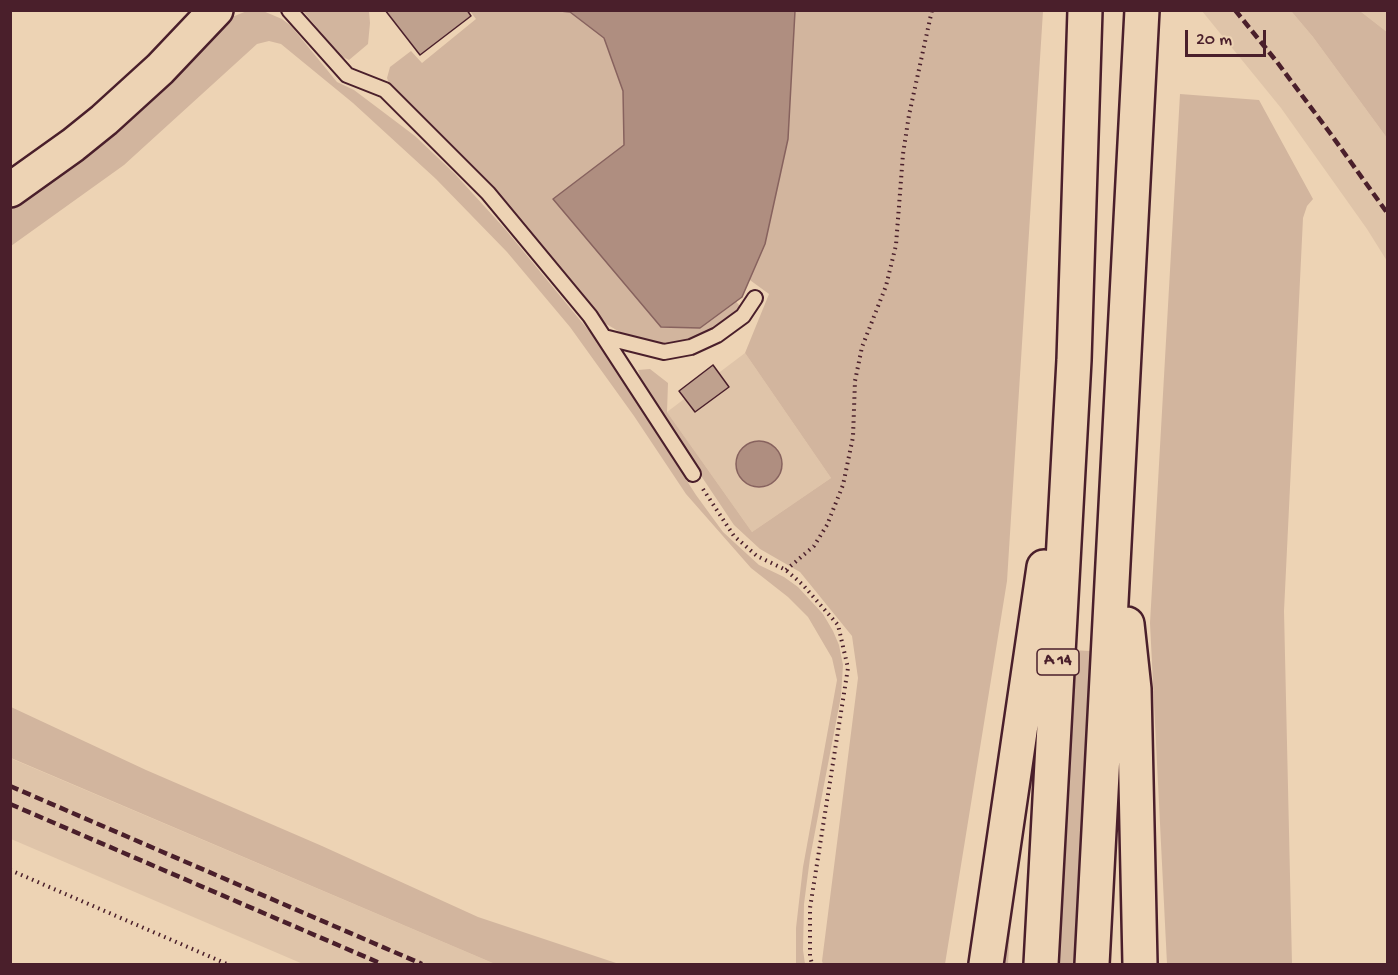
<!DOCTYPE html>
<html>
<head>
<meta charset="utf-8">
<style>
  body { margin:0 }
  #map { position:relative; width:1398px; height:975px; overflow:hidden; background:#edd3b4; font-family:"Gochi Hand",sans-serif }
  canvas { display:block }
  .frame { position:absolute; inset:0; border:12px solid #4a1f2b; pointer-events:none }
  .scale { position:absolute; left:1185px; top:30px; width:81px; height:27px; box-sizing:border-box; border:3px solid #4a1f2b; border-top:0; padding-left:8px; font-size:18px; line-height:21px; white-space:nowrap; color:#4a1f2b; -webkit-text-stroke:4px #edd3b4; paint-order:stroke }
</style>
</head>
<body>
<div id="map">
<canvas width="1398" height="975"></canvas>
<div class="frame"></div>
<div class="scale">20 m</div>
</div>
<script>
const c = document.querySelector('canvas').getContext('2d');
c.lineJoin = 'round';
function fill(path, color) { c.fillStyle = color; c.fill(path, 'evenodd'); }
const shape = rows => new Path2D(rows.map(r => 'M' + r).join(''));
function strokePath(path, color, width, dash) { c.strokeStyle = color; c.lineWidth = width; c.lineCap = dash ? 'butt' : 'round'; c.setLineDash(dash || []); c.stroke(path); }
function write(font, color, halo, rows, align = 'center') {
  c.font = font + ' "Gochi Hand",sans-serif'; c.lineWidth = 4.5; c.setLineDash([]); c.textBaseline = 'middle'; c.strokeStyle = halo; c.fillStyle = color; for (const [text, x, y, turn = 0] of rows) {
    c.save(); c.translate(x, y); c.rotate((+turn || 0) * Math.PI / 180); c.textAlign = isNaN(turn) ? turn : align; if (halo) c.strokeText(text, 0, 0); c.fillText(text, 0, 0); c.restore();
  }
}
fill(shape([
  [1202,11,1291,11,1313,37,1387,138,1387,261,1367,229,1281,108],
  [1360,11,1387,11,1387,32],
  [745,353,831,478,752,532,667,412],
  [10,758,495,964,303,964,11,839]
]), '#dfc4a9');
fill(shape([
  [247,11,263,11,282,19,291,26,337,82,354,90,415,136,455,174,505,229,594,337,696,495,723,532,759,565,784,577,798,587,823,614,833,631,839,645,843,665,841,696,810,858,804,904,803,950,805,964,796,964,796,928,803,867,837,680,832,658,808,617,788,597,751,568,686,494,634,416,570,327,507,252,436,179,353,103,281,44,269,41,257,44,124,165,11,246,11,208,36,192,83,158,159,92,232,17],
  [303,11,369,11,370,23,368,44,349,60,341,56],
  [470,11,570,11,617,47,732,297,740,306,716,328,690,343,659,346,632,339,601,321,503,200,392,91,387,78,390,67,411,51,422,63,476,19],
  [788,11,1043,11,1007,581,945,964,823,964,822,961,858,678,852,636,800,572,760,549,734,525,645,392,638,370,650,369,668,383,667,412,752,532,831,478,745,353,769,294,743,275],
  [1291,11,1360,11,1387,32,1387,138,1313,37],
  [1180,94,1259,100,1313,199,1307,206,1303,218,1284,611,1292,964,1167,964,1150,623],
  [1072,650,1091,651,1074,964,1054,964],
  [11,707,146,770,322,846,478,917,619,964,495,964,11,758],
  [1012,897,1008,964,998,964]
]), '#d2b59e');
const water = shape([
  [560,11,795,11,788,139,765,244,742,297,700,328,661,327,553,199,624,145,623,91,604,38,570,12,560,11],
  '736 464a23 23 0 1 1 46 0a23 23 0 1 1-46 0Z'
]);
fill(water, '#af8e80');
strokePath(water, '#87625e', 1.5);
const building = shape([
  [385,10,467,10,471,16,420,55,385,10],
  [713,365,729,387,695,412,679,391,713,365]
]);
fill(building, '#bfa18e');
strokePath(building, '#4a1f2b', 1.5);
const lane = shape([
  [289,10,347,75,385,90,488,193,590,316,693,474],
  [604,337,664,352,691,347,717,335,743,316,755,298]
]);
const secondary = shape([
  [10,190,73,145,104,120,160,69,216,10]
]);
const highway = shape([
  [1127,624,1134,689,1140,964],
  [986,964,1044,567],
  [1041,964,1074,360,1085,10],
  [1092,964,1142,10]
]);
strokePath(lane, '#4a1f2b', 18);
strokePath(secondary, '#4a1f2b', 38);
strokePath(highway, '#4a1f2b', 38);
strokePath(shape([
  [703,489,734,536,757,556,786,570,803,585,838,625,848,668,810,908,810,956,812,964],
  [786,570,814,546,827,525,843,485,853,437,855,381,862,347,886,286,896,245,903,154,909,115,932,10],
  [10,870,227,964]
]), '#4a1f2b', 4, [1.5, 4.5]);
strokePath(lane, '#edd3b4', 14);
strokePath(secondary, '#edd3b4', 33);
strokePath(highway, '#edd3b4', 33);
strokePath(shape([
  [1235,10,1277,62,1330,133,1388,214],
  [10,786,422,964],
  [10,804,382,964]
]), '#4a1f2b', 4.5, [9, 4.5]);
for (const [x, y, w] of [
  [1058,662,42]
]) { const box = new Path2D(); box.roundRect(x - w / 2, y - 13, w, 26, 4.5); c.fillStyle = '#edd3b4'; c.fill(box); strokePath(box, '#4a1f2b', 1.5); }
write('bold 16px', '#4a1f2b', null, [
  ["A 14",1058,662]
]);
</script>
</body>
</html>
